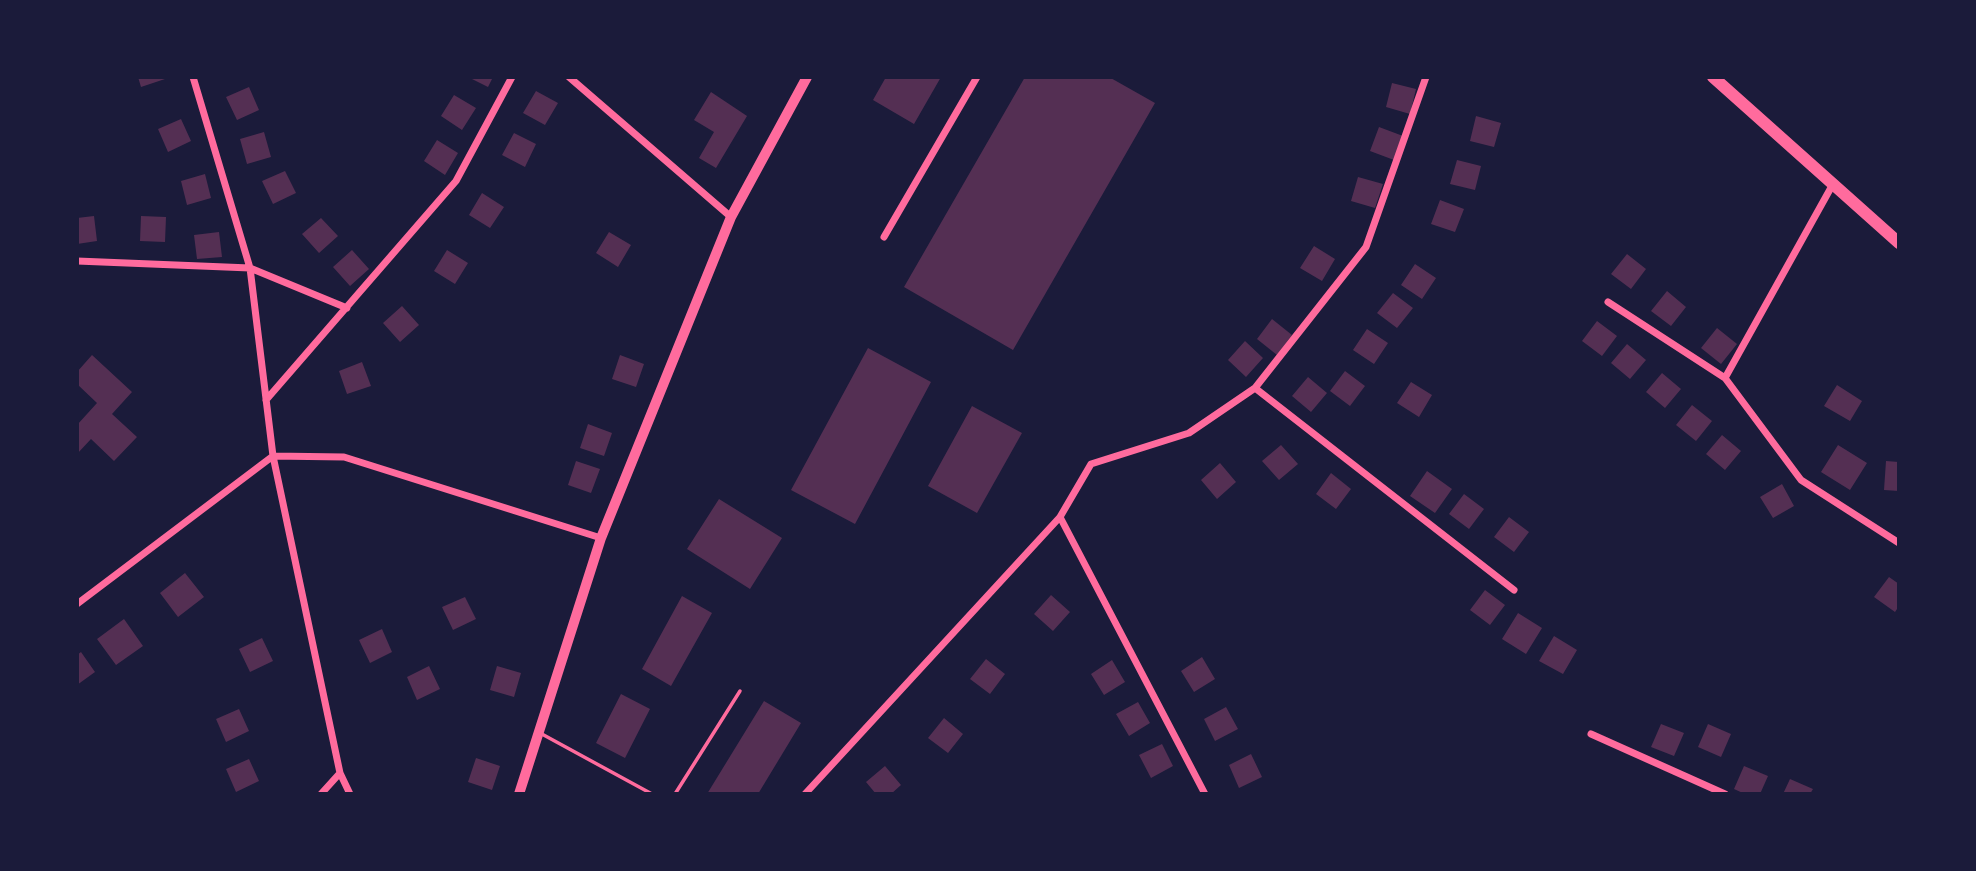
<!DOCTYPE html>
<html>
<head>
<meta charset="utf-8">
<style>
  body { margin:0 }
  #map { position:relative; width:1976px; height:871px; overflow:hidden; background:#1b1b3a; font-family:"Fira Sans",sans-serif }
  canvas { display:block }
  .frame { position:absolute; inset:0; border:79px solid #1b1b3a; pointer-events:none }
</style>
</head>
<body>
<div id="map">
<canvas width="1976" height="871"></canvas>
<div class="frame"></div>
</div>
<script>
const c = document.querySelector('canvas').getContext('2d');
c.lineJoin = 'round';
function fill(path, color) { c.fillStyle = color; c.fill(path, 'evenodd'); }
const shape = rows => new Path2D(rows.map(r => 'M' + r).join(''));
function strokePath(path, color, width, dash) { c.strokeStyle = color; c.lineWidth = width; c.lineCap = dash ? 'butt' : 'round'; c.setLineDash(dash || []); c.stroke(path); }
fill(shape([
  [138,77,164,77,165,79,141,87],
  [468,77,493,77,488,87],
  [886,77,941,77,914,124,873,100],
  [1025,77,1109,77,1155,103,1013,350,904,287],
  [1392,83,1416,89,1410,114,1386,107],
  [249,87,259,110,237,120,226,97],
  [536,91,558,103,545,125,523,113],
  [711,92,747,116,716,168,699,158,714,132,694,120],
  [454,95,476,108,462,130,441,116],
  [1476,116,1501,123,1494,147,1470,141],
  [181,119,191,141,168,152,158,129],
  [1379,127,1403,136,1394,160,1370,151],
  [264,132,271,157,247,164,240,139],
  [514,133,536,144,525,167,502,155],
  [437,140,458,153,445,175,424,161],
  [1457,160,1481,166,1475,190,1450,184],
  [285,171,296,193,273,204,262,181],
  [205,174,211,198,187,205,181,181],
  [1358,177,1383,184,1375,208,1351,201],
  [482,193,504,207,490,228,469,215],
  [1440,200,1464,209,1455,232,1431,224],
  [94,216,97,241,77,244,77,218],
  [141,216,166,217,165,242,140,241],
  [321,218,338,236,319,253,302,234],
  [219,232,222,257,197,259,194,235],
  [609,232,631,245,618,267,596,253],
  [1314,246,1335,259,1322,281,1300,268],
  [352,250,369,269,350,286,333,267],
  [447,250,468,263,455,284,434,271],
  [1627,254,1646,269,1631,289,1611,274],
  [1415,264,1436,278,1422,299,1401,285],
  [1667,291,1686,307,1671,326,1651,311],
  [1393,293,1413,308,1397,328,1377,313],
  [402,306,419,325,400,342,383,323],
  [1272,319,1292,335,1277,355,1257,339],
  [1597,321,1617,336,1602,356,1582,341],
  [1717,328,1737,344,1721,364,1701,348],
  [1367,329,1388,343,1374,364,1353,350],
  [1245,341,1263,358,1246,377,1228,360],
  [1627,344,1646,360,1630,379,1611,363],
  [868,348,931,382,855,524,791,490],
  [92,355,132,392,112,414,137,437,114,461,91,439,77,454,77,425,97,403,77,384,77,372],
  [620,355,644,364,636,387,612,379],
  [362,362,371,386,347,394,339,371],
  [1345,371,1365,386,1350,406,1330,391],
  [1662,373,1681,389,1665,408,1646,392],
  [1308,377,1327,393,1311,412,1292,396],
  [1411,382,1432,395,1419,417,1397,403],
  [1837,385,1862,401,1850,421,1824,406],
  [1692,405,1712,421,1696,441,1676,425],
  [972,406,1022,433,977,513,928,486],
  [588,424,612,433,604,456,580,448],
  [1722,435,1741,451,1725,470,1706,454],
  [1281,445,1298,464,1279,480,1262,461],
  [1838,445,1867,463,1850,490,1821,472],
  [576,461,600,469,591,493,568,485],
  [1886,461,1899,462,1899,491,1884,490],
  [1220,463,1236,482,1217,499,1201,480],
  [1427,471,1452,489,1435,513,1410,496],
  [1331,473,1351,489,1336,509,1316,494],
  [1782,484,1794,506,1773,518,1760,497],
  [1464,494,1484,509,1469,529,1449,514],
  [719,499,782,538,750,589,687,549],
  [1509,517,1529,532,1514,552,1494,537],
  [185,573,204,597,178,617,160,593],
  [1889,577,1899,584,1899,606,1895,612,1874,597],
  [1485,590,1505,605,1490,625,1470,610],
  [1051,595,1070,612,1053,631,1034,614],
  [682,596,712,613,671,686,642,669],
  [465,597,476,619,453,630,442,607],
  [1518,613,1542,628,1526,654,1502,639],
  [124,619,143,646,116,665,97,639],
  [382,629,392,652,370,663,359,640],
  [1554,636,1577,650,1563,674,1539,661],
  [262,638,273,661,250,672,239,649],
  [81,652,95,672,77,685,77,655],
  [1202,657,1215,679,1194,692,1181,671],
  [986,659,1005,674,990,694,970,679],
  [1112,660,1125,682,1104,695,1091,674],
  [429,666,440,689,417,700,407,677],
  [497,666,521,673,514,697,490,690],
  [621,694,650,709,625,758,596,743],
  [764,701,801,723,758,794,707,794],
  [1138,702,1150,723,1129,736,1116,714],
  [1226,707,1238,729,1215,741,1204,719],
  [239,709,249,731,226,742,216,719],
  [944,718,963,734,948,753,928,738],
  [1661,724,1684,733,1674,756,1651,747],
  [1708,724,1731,734,1721,757,1698,747],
  [1162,744,1173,766,1151,778,1139,755],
  [1251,754,1262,777,1239,788,1229,765],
  [476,758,500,766,492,790,468,782],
  [249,759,259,781,236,792,226,769],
  [885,766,901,785,891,794,876,794,866,782],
  [1744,766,1768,776,1760,794,1745,794,1734,789],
  [1790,779,1813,789,1810,794,1783,794]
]), '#542f53');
strokePath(shape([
  [540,733,652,794],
  [675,794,740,691]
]), '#ff6b9d', 3.5);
strokePath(shape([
  [193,77,250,268,273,456,340,773,350,794],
  [569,77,731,217],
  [884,237,977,77],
  [77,261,250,268,347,308],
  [1608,302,1725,378,1801,480,1899,543],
  [1725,378,1833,184],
  [1255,388,1514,590],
  [266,400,456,181,512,77],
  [1060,517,1205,794],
  [77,604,273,456,344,457,601,538],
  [1591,734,1725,794],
  [321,794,340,773],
  [805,794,1060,517,1091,464,1189,433,1255,388,1366,247,1426,77]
]), '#ff6b9d', 7);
strokePath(shape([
  [519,794,601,538,731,217,807,77]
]), '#ff6b9d', 10);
strokePath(shape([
  [1713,77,1899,243]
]), '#ff6b9d', 12);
</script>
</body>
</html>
